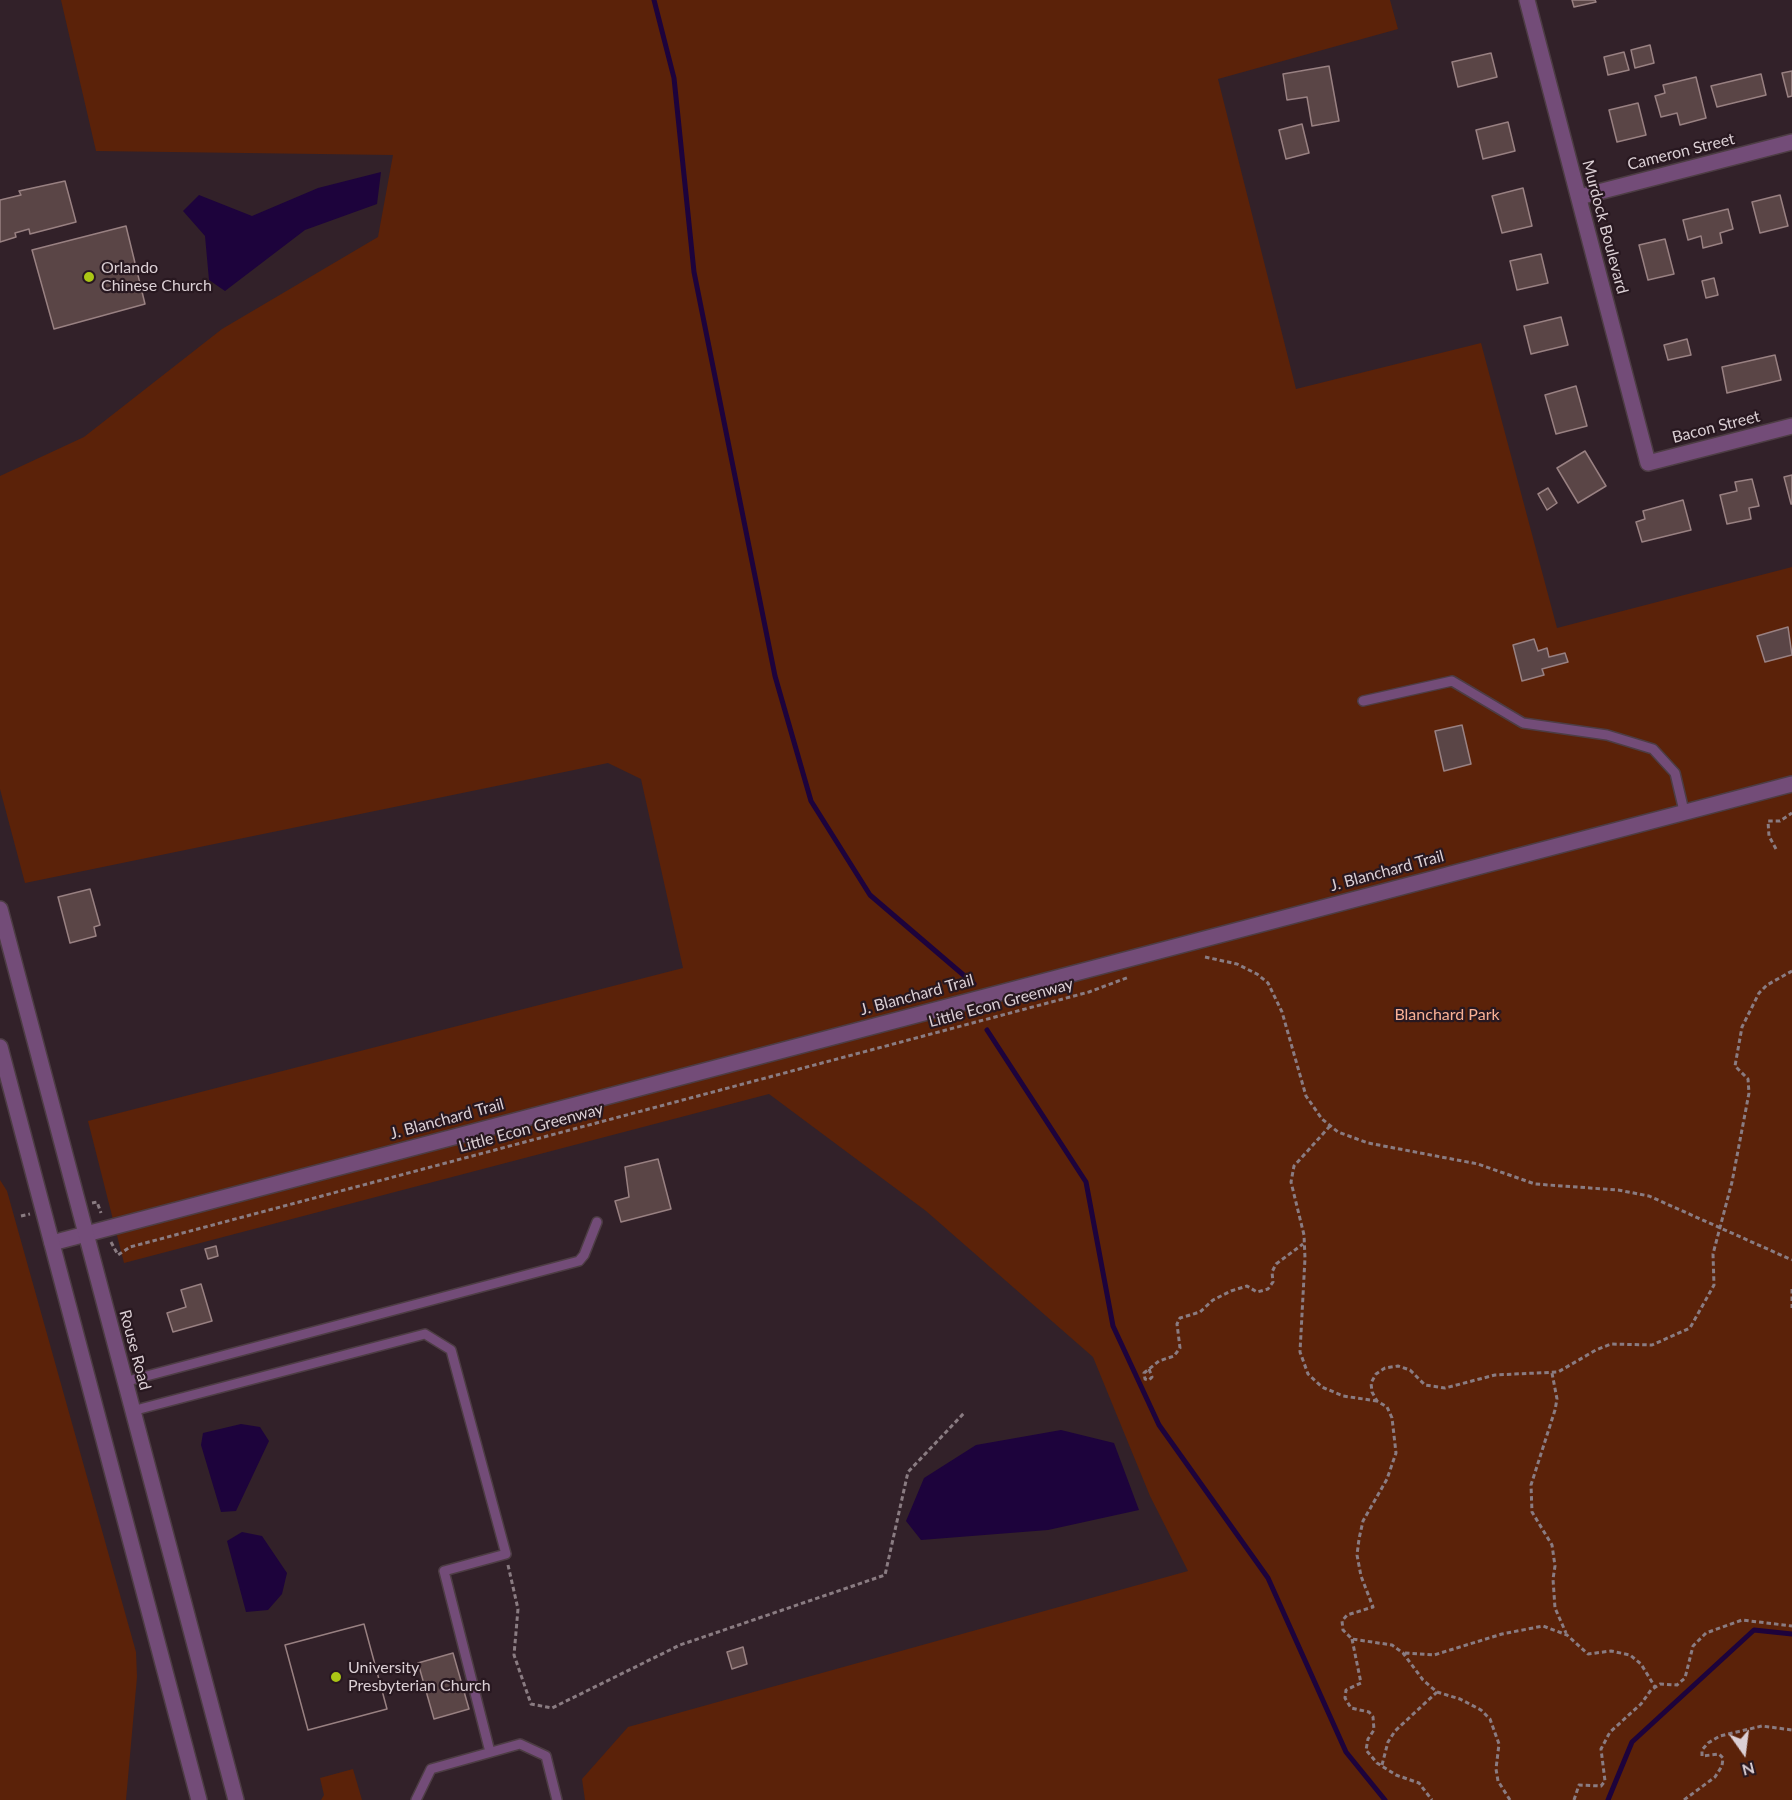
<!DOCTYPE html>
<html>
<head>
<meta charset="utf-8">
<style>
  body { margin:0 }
  #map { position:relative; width:1792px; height:1800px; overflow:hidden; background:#322129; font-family:Lato,sans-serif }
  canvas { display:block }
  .north { position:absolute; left:1714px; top:1722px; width:60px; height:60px; -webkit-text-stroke:4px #281820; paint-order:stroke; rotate:166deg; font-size:16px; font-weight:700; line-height:24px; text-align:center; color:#dbcfd4 }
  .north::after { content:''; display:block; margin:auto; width:21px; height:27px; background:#dbcfd4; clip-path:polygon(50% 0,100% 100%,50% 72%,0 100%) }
</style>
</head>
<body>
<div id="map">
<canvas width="1792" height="1800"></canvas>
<div class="north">N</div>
</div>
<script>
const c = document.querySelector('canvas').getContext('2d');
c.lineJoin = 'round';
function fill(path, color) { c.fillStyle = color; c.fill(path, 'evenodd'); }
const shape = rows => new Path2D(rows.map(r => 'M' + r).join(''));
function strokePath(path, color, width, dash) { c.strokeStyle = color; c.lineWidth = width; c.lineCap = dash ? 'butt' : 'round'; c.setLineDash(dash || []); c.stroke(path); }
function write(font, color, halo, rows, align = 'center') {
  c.font = font + ' Lato,sans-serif'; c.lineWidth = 4.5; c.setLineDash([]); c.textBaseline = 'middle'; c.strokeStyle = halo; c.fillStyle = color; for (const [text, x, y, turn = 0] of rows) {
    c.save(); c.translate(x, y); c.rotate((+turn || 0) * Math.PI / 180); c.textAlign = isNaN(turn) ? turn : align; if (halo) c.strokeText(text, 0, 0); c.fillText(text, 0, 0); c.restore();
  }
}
fill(shape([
  [61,0,1390,0,1398,29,1218,79,1296,389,1481,343,1557,628,1792,567,1792,1800,585,1800,582,1779,628,1727,1188,1571,1150,1496,1093,1357,926,1211,769,1094,124,1263,88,1121,683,968,641,779,608,763,25,883,0,789,0,476,84,437,222,329,378,237,393,155,96,151],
  [0,1180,7,1191,136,1652,137,1677,126,1800,0,1800],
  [353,1769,362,1800,321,1800,324,1795,320,1778]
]), '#5b2209');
fill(shape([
  [381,172,377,204,305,230,225,291,209,280,205,236,183,211,199,195,252,216,318,188],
  [241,1424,260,1427,269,1441,236,1511,221,1512,201,1445,203,1433],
  [1061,1430,1114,1443,1139,1510,1048,1530,921,1540,906,1521,924,1478,976,1445],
  [242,1532,262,1536,287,1573,282,1594,268,1610,246,1612,227,1541]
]), '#1d033c');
strokePath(shape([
  [654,0,674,78,694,272,775,676,811,801,870,895,974,984],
  [987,1030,1086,1182,1113,1326,1159,1425,1268,1578,1346,1752,1385,1800],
  [1608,1800,1632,1742,1754,1630,1792,1634]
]), '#1d033c', 5);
const building = shape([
  [1572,0,1595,0,1596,2,1574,7,1572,0],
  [1650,45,1654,63,1635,68,1631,50,1650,45],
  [1624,52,1629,70,1608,75,1604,57,1624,52],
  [1491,53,1497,77,1458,87,1452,62,1491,53],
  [1329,66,1339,121,1312,126,1307,97,1287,100,1283,74,1329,66],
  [1792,71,1792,96,1788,97,1782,73,1792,71],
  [1761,74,1766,95,1717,107,1711,86,1761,74],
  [1696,77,1706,118,1680,125,1677,113,1661,117,1655,96,1665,93,1663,85,1696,77],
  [1638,103,1646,135,1617,142,1609,110,1638,103],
  [1508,122,1515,151,1483,159,1476,130,1508,122],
  [1302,124,1309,153,1286,159,1279,130,1302,124],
  [65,181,76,222,30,234,29,229,15,233,16,237,0,242,0,200,21,195,19,191,65,181],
  [1523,188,1532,226,1502,233,1492,196,1523,188],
  [1780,195,1788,226,1760,233,1752,202,1780,195],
  [1728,209,1733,229,1720,233,1722,243,1703,248,1701,236,1688,240,1683,220,1728,209],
  [126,226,145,304,54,329,32,250,126,226],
  [1665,239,1674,274,1648,280,1639,245,1665,239],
  [1541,254,1548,283,1517,290,1510,261,1541,254],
  [1714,278,1718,295,1706,298,1702,281,1714,278],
  [1561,317,1568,345,1531,354,1524,326,1561,317],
  [1687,339,1691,355,1668,360,1664,345,1687,339],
  [1775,355,1781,380,1727,393,1722,367,1775,355],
  [1576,386,1587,426,1556,434,1545,395,1576,386],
  [1585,451,1606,486,1578,503,1557,468,1585,451],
  [1792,475,1792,504,1791,504,1784,477,1792,475],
  [1752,479,1759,506,1749,508,1751,519,1727,524,1720,495,1737,491,1735,482,1752,479],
  [1548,488,1557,503,1547,510,1538,494,1548,488],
  [1683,500,1691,530,1642,542,1636,522,1645,519,1643,511,1683,500],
  [1788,627,1792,655,1765,662,1757,636,1788,627],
  [1534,639,1538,651,1547,648,1549,657,1565,653,1568,662,1542,669,1544,675,1522,681,1513,645,1534,639],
  [1462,725,1471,764,1444,771,1435,731,1462,725],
  [90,889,100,925,94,927,96,936,70,943,58,897,90,889],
  [658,1159,671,1209,621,1222,615,1201,629,1197,625,1167,658,1159],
  [216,1246,218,1256,208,1259,205,1249,216,1246],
  [201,1284,212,1321,173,1332,167,1313,186,1307,181,1290,201,1284],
  [364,1624,387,1709,308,1730,285,1645,364,1624],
  [364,1624,387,1709,308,1730,285,1645,364,1624],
  [743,1647,747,1664,732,1669,727,1652,743,1647],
  [453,1653,469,1709,434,1719,418,1663,453,1653]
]);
fill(building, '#5a4546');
strokePath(building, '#998182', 1.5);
const service = shape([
  [1363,701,1452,681,1523,723,1607,735,1653,749,1675,773,1684,811],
  [124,1382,579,1261,584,1255,597,1222],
  [132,1411,425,1334,451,1350,506,1554,444,1571,490,1752],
  [416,1800,431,1769,520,1744,546,1756,557,1800]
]);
const minor = shape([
  [1527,0,1648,463,1792,426],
  [1579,197,1792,142],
  [52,1243,1792,784]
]);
const tertiary = shape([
  [0,909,236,1800],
  [0,1047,199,1800]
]);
strokePath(service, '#4d3d44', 12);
strokePath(minor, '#4d3d44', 18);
strokePath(tertiary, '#4d3d44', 18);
strokePath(shape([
  [1776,849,1769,836,1768,821,1780,821,1792,813],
  [1205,957,1237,964,1257,974,1268,983,1282,1012,1306,1096,1322,1119,1338,1132,1368,1143,1478,1164,1535,1184,1618,1190,1649,1196,1792,1260],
  [1330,1126,1294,1166,1291,1182,1304,1235,1305,1258,1300,1352,1308,1374,1322,1387,1343,1396,1377,1401],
  [92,1203,97,1202,101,1213],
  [21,1216,30,1214],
  [111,1242,118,1255,130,1247,1089,992,1129,977],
  [1792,1289,1792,1308],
  [1149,1369,1152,1377,1149,1380,1145,1379,1144,1373,1159,1361,1174,1356,1180,1348,1177,1324,1180,1318,1200,1312,1213,1300,1231,1291,1247,1286,1257,1292,1268,1289,1273,1282,1272,1272,1276,1264,1303,1244],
  [1552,1373,1557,1399,1555,1410,1531,1485,1532,1512,1552,1545,1555,1566,1553,1579,1555,1608,1566,1633],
  [508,1565,518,1609,514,1655,531,1704,552,1708,680,1645,885,1575,908,1472,965,1412],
  [1352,1639,1361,1683,1346,1690,1345,1698,1351,1708,1369,1712,1373,1717,1374,1730,1368,1739,1366,1750,1377,1763,1396,1775,1419,1783,1432,1800],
  [1405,1653,1434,1655,1502,1634,1543,1626,1567,1635,1588,1654,1611,1651,1630,1655,1641,1664,1655,1687],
  [1382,1765,1388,1742,1395,1731,1437,1692],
  [1510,1800,1498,1781,1496,1769,1499,1744,1490,1719,1481,1710,1460,1699,1437,1692,1423,1680,1403,1653,1392,1645,1352,1639,1343,1630,1342,1621,1347,1615,1373,1607,1361,1576,1357,1555,1359,1539,1363,1521,1387,1479,1396,1453,1392,1418,1387,1407,1377,1401,1372,1392,1371,1383,1376,1374,1385,1368,1398,1366,1410,1370,1425,1385,1445,1388,1495,1375,1558,1372,1596,1350,1611,1344,1652,1345,1690,1328,1714,1285,1713,1254,1732,1182,1749,1093,1748,1079,1735,1066,1742,1027,1759,993,1767,985,1792,971],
  [1574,1800,1579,1785,1601,1786,1605,1781,1601,1749,1610,1732,1641,1704,1651,1690,1660,1684,1677,1685,1685,1678,1693,1646,1706,1633,1742,1620,1792,1626],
  [1684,1800,1715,1777,1722,1766,1723,1758,1719,1754,1702,1756,1702,1750,1708,1743,1720,1736,1762,1726,1792,1730]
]), '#8a7c82', 3, [4.5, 3]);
strokePath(service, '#734c78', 9);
strokePath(minor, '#734c78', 15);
strokePath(tertiary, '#734c78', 15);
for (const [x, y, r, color] of [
  [89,277,6,"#abc615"],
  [336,1677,6,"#abc615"]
]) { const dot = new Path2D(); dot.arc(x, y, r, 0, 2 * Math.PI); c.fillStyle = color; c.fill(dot); strokePath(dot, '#281820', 2); }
write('16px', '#dbcfd4', '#281820', [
  ["Cameron Street",1681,152,-14],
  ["Murdock Boulevard",1605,227,75],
  ["Bacon Street",1716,427,-14],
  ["J. Blanchard Trail",1387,871,-15],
  ["J. Blanchard Trail",917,995,-15],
  ["Little Econ Greenway",1001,1003,-15],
  ["J. Blanchard Trail",447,1119,-15],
  ["Little Econ Greenway",531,1128,-15],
  ["Rouse Road",135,1350,75]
]);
write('16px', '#dbcfd4', '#281820', [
  ["Orlando",101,268],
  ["Chinese Church",101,286],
  ["University",348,1668],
  ["Presbyterian Church",348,1686]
], 'left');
write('16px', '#f9b095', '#281820', [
  ["Blanchard Park",1447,1015]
]);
</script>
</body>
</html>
